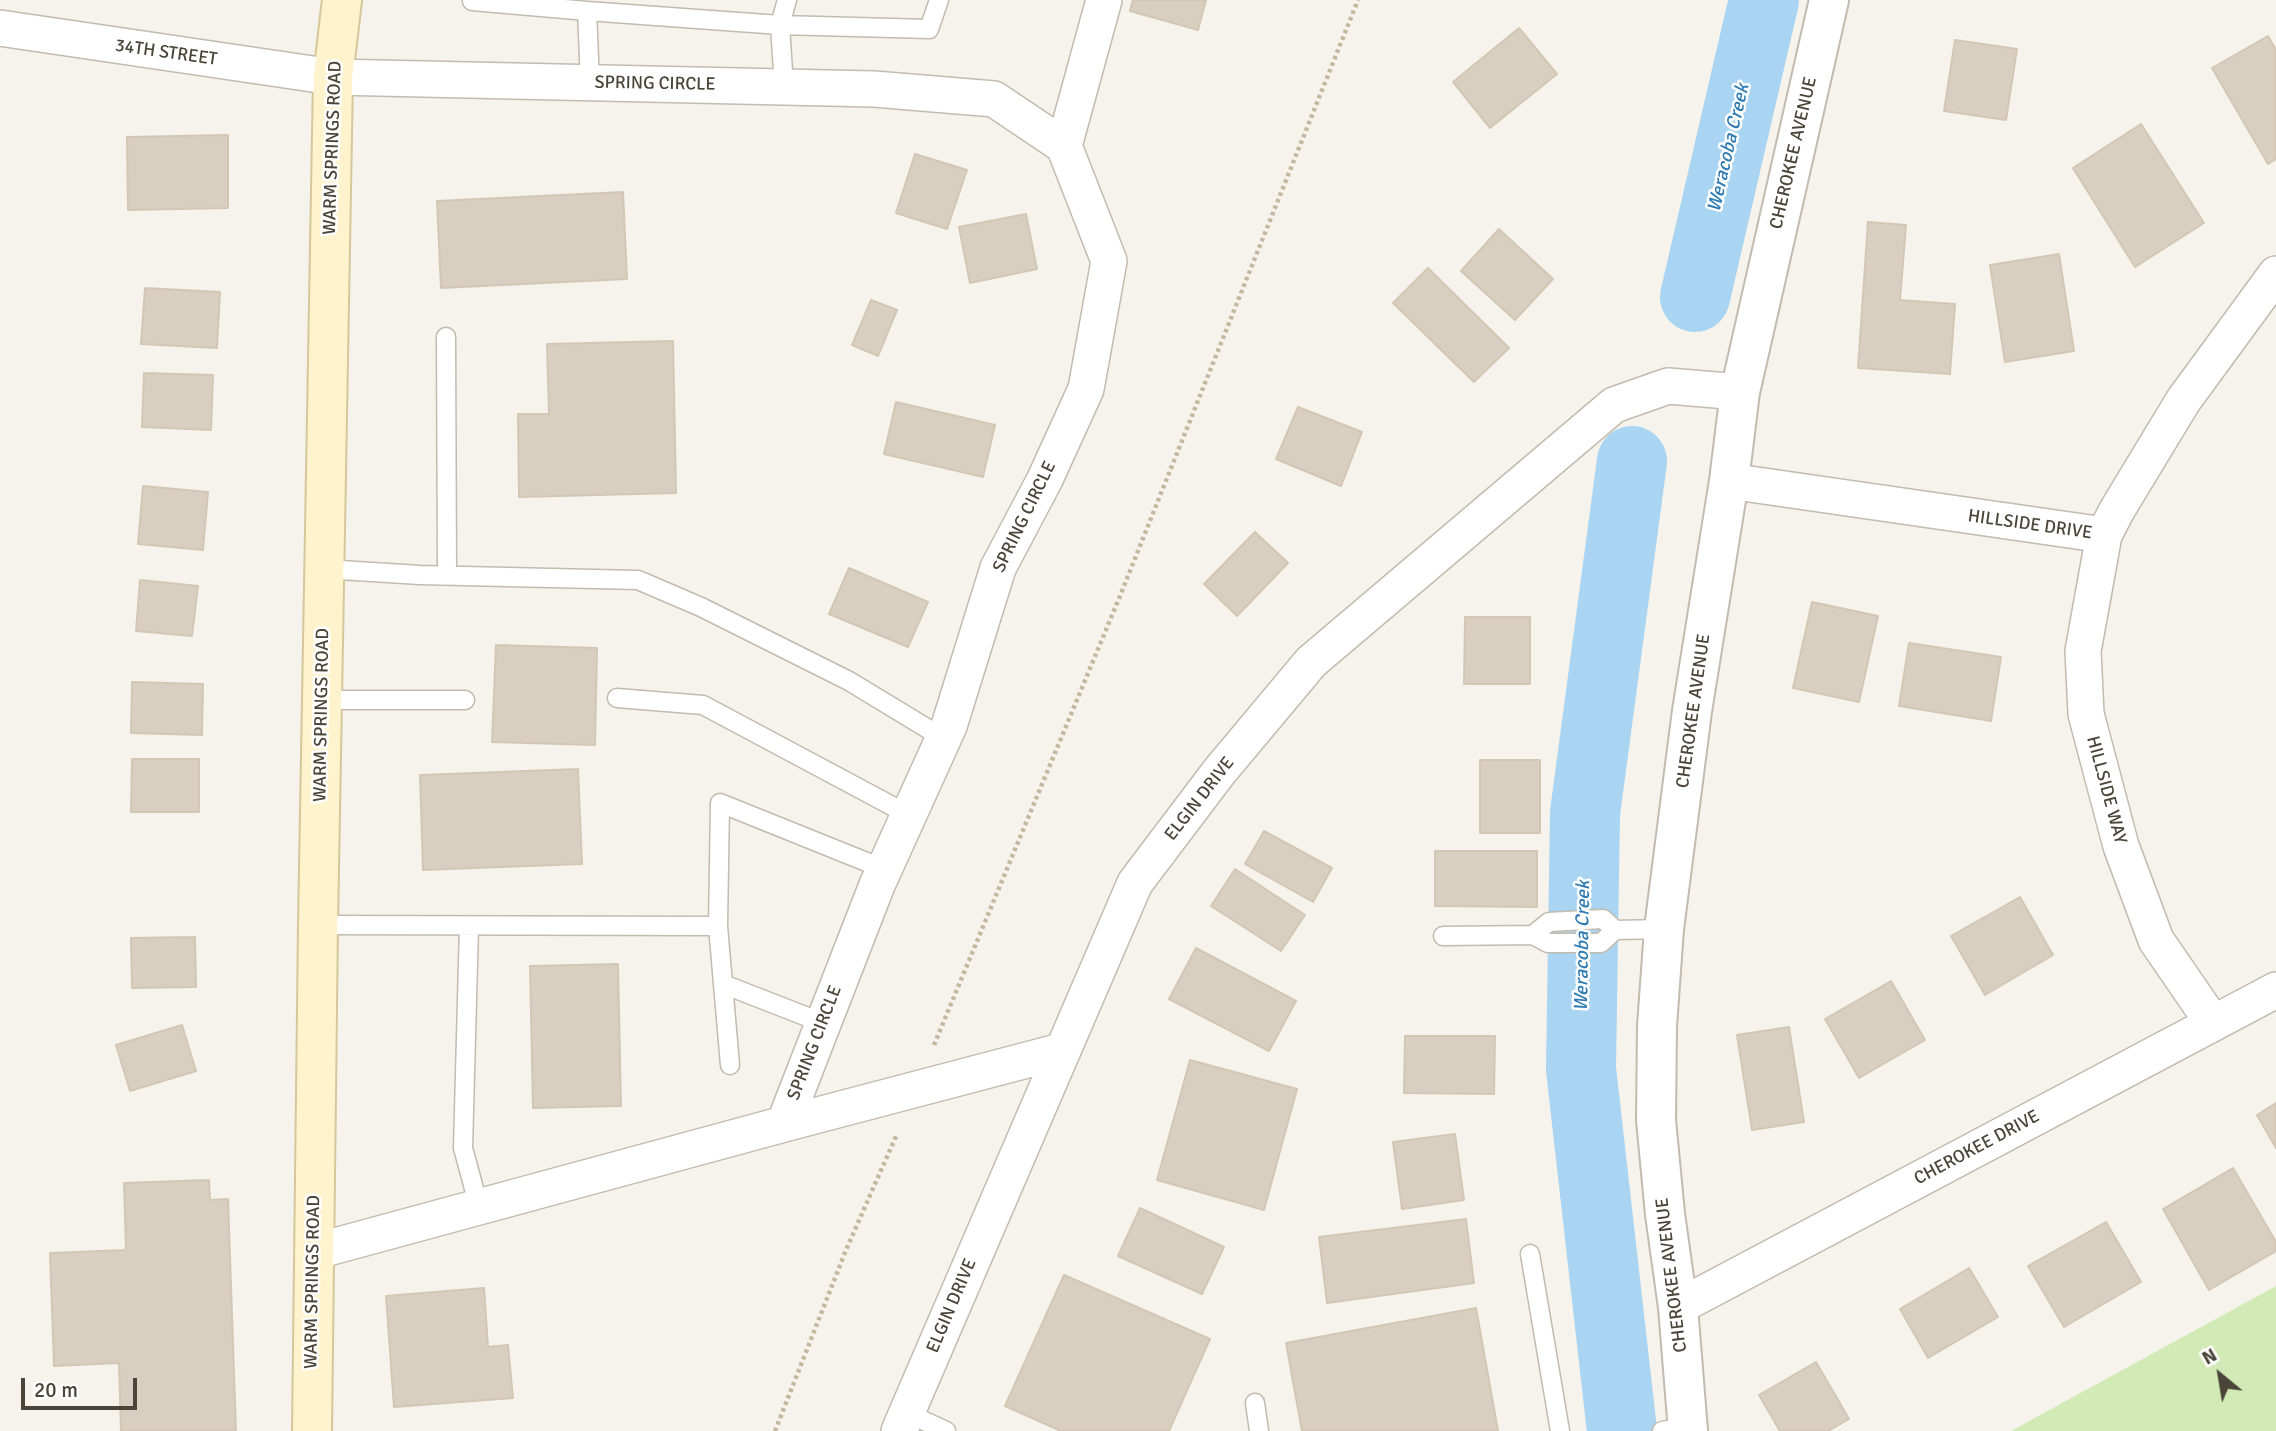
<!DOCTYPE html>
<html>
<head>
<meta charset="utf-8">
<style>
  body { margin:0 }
  #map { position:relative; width:2276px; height:1431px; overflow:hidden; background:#f6f3ec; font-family:Signika,sans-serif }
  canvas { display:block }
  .north { position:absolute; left:2185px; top:1340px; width:70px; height:70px; -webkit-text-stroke:5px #fff; paint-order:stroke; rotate:330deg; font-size:19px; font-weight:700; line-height:28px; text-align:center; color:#4b4439 }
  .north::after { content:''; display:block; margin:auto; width:24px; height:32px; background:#4b4439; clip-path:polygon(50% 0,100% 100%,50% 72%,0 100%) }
  .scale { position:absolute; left:21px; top:1378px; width:116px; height:32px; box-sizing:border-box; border:4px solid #4b4439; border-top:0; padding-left:9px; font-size:21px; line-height:24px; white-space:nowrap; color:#4b4439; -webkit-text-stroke:5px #fff; paint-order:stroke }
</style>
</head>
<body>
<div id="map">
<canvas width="2276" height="1431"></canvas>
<div class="north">N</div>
<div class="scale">20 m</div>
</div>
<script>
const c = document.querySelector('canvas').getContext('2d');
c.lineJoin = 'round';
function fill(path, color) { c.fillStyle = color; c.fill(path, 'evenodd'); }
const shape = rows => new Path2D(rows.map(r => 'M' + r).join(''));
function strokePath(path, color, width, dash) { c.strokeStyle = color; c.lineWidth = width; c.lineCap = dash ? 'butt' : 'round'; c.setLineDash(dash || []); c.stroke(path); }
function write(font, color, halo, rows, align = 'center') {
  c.font = font + ' Signika,sans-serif'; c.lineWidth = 5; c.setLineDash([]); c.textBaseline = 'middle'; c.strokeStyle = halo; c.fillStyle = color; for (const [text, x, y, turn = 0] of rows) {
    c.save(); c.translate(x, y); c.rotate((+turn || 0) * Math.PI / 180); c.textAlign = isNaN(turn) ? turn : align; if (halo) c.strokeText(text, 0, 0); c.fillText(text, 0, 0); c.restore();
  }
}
fill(shape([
  [2276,1286,2276,1431,2011,1431]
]), '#d2eab5');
strokePath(shape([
  [1695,297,1764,0],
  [1622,1431,1581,1069,1585,813,1632,461]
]), '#a9d4f2', 70);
const building = shape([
  [1133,0,1206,0,1198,30,1130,11,1133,0],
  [1519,28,1557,74,1490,128,1453,82,1519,28],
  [2268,36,2276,50,2276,159,2268,164,2212,68,2268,36],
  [1955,40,2017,49,2006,120,1944,111,1955,40],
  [2141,124,2204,223,2135,267,2073,168,2141,124],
  [228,135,228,208,128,210,127,137,228,135],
  [915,154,967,170,947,229,896,213,915,154],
  [623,192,627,279,441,288,437,201,623,192],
  [1026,214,1037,269,970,283,959,227,1026,214],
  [1868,222,1906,225,1900,300,1955,304,1950,374,1858,368,1868,222],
  [1499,229,1553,279,1515,320,1461,271,1499,229],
  [2059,254,2074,351,2005,362,1990,265,2059,254],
  [1428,268,1509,348,1474,382,1393,303,1428,268],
  [145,288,220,292,217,348,141,344,145,288],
  [871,300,897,310,878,356,852,345,871,300],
  [673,341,676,493,519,497,518,414,549,414,547,344,673,341],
  [144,373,213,375,211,430,142,427,144,373],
  [896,402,995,425,983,477,884,454,896,402],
  [1298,407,1362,432,1341,486,1276,459,1298,407],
  [143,486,208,492,203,550,138,544,143,486],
  [1255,532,1288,563,1237,616,1204,584,1255,532],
  [849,568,928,602,908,647,829,614,849,568],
  [140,580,198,586,192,636,136,631,140,580],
  [1812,602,1878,616,1859,702,1793,688,1812,602],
  [1465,617,1530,617,1530,684,1464,684,1465,617],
  [1909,643,2001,657,1991,721,1899,706,1909,643],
  [496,645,597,648,595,745,492,742,496,645],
  [132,682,203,684,202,735,131,733,132,682],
  [132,759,199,759,199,812,131,812,132,759],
  [1480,760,1540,760,1540,833,1480,833,1480,760],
  [578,769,582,864,423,870,420,775,578,769],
  [1264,831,1332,868,1313,902,1245,864,1264,831],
  [1435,851,1537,851,1537,907,1435,906,1435,851],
  [1235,869,1305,915,1281,951,1211,906,1235,869],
  [2020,897,2053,955,1985,995,1951,936,2020,897],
  [195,937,196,987,132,988,131,938,195,937],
  [1196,948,1296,1001,1269,1051,1169,999,1196,948],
  [618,964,621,1106,533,1108,530,966,618,964],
  [1891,981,1925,1040,1859,1078,1825,1019,1891,981],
  [182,1025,196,1071,130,1091,116,1045,182,1025],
  [1789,1027,1804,1122,1752,1130,1737,1035,1789,1027],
  [1405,1036,1495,1036,1494,1094,1404,1093,1405,1036],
  [1190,1060,1297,1089,1264,1210,1157,1180,1190,1060],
  [2276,1103,2276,1148,2257,1115,2276,1103],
  [1455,1134,1464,1200,1402,1209,1393,1142,1455,1134],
  [2233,1168,2276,1242,2276,1251,2209,1290,2163,1209,2233,1168],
  [209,1180,210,1200,228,1199,236,1431,121,1431,119,1363,54,1366,50,1253,126,1250,124,1183,209,1180],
  [1140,1208,1224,1247,1202,1294,1118,1256,1140,1208],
  [1466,1219,1474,1283,1327,1303,1319,1237,1466,1219],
  [2106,1222,2141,1282,2064,1327,2028,1266,2106,1222],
  [1969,1268,1998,1317,1928,1358,1900,1309,1969,1268],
  [1064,1275,1210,1339,1169,1431,1061,1431,1005,1406,1064,1275],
  [484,1288,488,1347,508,1345,513,1398,394,1407,386,1296,484,1288],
  [1476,1308,1498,1431,1302,1431,1286,1343,1476,1308],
  [1816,1362,1849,1419,1828,1431,1780,1431,1759,1395,1816,1362]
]);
fill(building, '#d8cfc1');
strokePath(building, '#d3c7b4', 2);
const service = shape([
  [472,1,587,11,590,83],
  [587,11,780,25,929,29,939,0],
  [784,87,780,25,787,0],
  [446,337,447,575],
  [324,569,420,575,638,580,701,607,849,681,943,738],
  [617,698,703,705,909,815],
  [322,700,465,700],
  [318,925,718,926],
  [469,926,463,1148,479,1207],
  [1533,935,1549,922,1603,919,1615,930],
  [1443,936,1533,935,1548,943,1601,943,1615,930,1664,929],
  [723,984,823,1023],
  [730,1065,718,926,720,803,884,869],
  [1530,1254,1560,1431],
  [1255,1403,1259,1431],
  [907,1413,946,1431],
  [1662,1431,1687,1427]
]);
const minor = shape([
  [0,28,333,77,874,89,994,99,1064,146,1109,261,1086,389,1045,479,998,568,949,726,877,885,784,1124,313,1252],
  [1064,146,1104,0],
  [1729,481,2104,535],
  [2213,1023,2156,940,2121,846,2086,714,2083,651,2104,535,2117,510,2183,401,2276,274],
  [784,1124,1061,1051],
  [1678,1307,2276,990],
  [899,1431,1135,883,1219,772,1311,662,1614,405,1668,386,1740,392]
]);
const tertiary = shape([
  [1688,1431,1678,1307,1665,1214,1656,1120,1657,1026,1664,929,1692,711,1729,481,1740,392,1829,0]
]);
const secondary = shape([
  [312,1431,318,925,333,77,342,0]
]);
strokePath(service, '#c2bbae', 21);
strokePath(minor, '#c2bbae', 38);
strokePath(tertiary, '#c2bbae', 42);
strokePath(secondary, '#d6c79b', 42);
strokePath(shape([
  [934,1045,1120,596,1358,0],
  [775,1431,846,1250,897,1134]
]), '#c4b79f', 4.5, [3.5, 3.5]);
strokePath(service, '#fff', 18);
strokePath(minor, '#fff', 35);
strokePath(tertiary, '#fff', 38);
strokePath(secondary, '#fff3cd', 38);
write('18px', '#4b4439', '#fff', [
  ["34TH STREET",166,53,8],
  ["SPRING CIRCLE",655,84,1],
  ["WARM SPRINGS ROAD",333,148,-88],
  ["CHEROKEE AVENUE",1794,153,-77],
  ["SPRING CIRCLE",1025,517,-64],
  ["HILLSIDE DRIVE",2030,525,8],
  ["CHEROKEE AVENUE",1694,711,-82],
  ["WARM SPRINGS ROAD",322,715,-89],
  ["HILLSIDE WAY",2106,790,75],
  ["ELGIN DRIVE",1200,799,-52],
  ["SPRING CIRCLE",815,1043,-69],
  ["CHEROKEE DRIVE",1977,1148,-28],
  ["CHEROKEE AVENUE",1672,1275,-97],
  ["WARM SPRINGS ROAD",313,1282,-89],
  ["ELGIN DRIVE",952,1306,-67]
]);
write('italic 19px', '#2e7ab2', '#fff', [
  ["Weracoba Creek",1729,148,-77],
  ["Weracoba Creek",1583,946,-89]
]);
</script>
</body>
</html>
